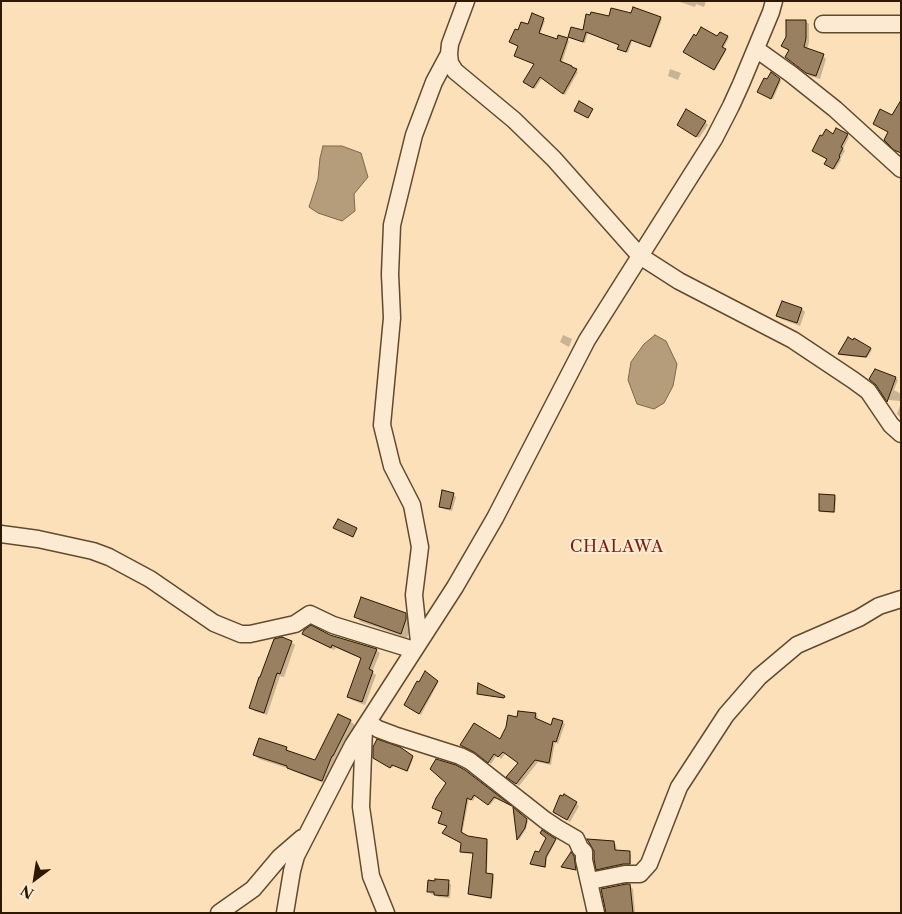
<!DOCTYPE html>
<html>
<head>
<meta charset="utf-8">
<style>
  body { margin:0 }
  #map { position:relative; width:902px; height:914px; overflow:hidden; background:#fbe0ba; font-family:"Libre Caslon Text",serif }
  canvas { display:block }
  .frame { position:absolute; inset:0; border:2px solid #2e1800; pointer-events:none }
  .north { position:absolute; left:10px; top:854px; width:50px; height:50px; -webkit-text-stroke:4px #fcebd2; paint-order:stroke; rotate:211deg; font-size:14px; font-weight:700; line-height:20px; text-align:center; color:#2e1800 }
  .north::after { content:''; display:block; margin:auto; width:18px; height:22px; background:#2e1800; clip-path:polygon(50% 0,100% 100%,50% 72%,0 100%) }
</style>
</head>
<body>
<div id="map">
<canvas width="902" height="914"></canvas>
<div class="frame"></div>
<div class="north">N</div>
</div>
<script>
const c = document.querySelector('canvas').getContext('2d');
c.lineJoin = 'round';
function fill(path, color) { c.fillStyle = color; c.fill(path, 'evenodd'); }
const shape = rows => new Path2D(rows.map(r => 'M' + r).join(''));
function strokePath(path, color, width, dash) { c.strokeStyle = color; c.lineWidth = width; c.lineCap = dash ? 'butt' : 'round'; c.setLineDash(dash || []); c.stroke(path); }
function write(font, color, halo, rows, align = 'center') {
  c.font = font + ' "Libre Caslon Text",serif'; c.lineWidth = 4; c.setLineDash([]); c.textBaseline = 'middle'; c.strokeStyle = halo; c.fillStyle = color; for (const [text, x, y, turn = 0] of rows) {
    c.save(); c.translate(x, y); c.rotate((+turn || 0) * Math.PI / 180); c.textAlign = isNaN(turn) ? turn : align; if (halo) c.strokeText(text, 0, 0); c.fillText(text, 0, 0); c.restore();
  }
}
const water = shape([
  [323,146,342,146,361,153,368,177,354,194,355,211,342,221,318,213,309,207,318,179,320,158,323,146],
  [655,335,666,341,677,364,673,386,664,403,654,409,637,404,628,380,631,362,644,344,655,335]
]);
fill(water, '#b59c7b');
strokePath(water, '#7f674a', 1);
fill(shape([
  [677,1,706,1,704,7,696,4,695,7],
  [632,14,660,18,662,19,651,48,632,41,628,53,620,50,620,45,588,33,585,43,571,38,569,37,584,32,609,17],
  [543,19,545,21,540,34,558,40,567,40,569,41,562,63,578,72,565,95,542,78,535,89,526,83,535,64,519,47,510,42,518,32],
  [805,21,809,24,809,42,807,50,823,56,826,59,820,79,810,76,790,60,789,51,782,46],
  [727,37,729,38,723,49,726,51,715,70,686,53,718,38],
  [670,69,681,73,678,80,668,76],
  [780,80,781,81,773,99,760,93],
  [705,122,708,125,699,138,678,125],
  [834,135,847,135,849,137,843,149,845,151,840,159,841,160,835,170,827,165,828,159,823,138],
  [783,302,802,309,805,312,800,326,781,319,778,316],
  [563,335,572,339,569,347,560,342],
  [848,339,853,341,854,340,871,349,872,350,867,358,840,355,839,354],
  [896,378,898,380,894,390,901,394,901,401,888,400,886,397],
  [901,403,901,418,897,414],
  [453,495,456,497,452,511,443,509,440,506],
  [834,496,836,498,835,513,821,512,820,511],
  [405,614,411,619,411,625,407,638,361,622,356,617],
  [304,634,329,636,376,650,380,653,372,672,376,675,365,705,352,700,348,697,362,659,336,648,334,650,307,637],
  [291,642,295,645,284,677,280,676,267,715,254,711,250,707],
  [437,682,438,683,421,715,407,706],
  [535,714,538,716,537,720,552,726,562,722,565,724,558,744,555,742,551,765,538,762,519,786,510,779,519,763,506,753,501,759,497,755,491,764,478,754,464,747,461,745,501,741,518,718],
  [339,715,350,721,355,725,338,760,336,759,326,784,293,771,290,769,259,759,254,755,286,748,290,752,316,762],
  [374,757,412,757,413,759,408,772,394,765,392,768],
  [464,771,504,802,496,798,490,805,476,795,473,801,469,798,462,834,467,837,487,840,488,842,487,874,492,875,494,877,492,899,471,895,469,894,474,854,463,853,461,851,462,844,448,826,440,823,443,813,433,808],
  [576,803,579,806,570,822,555,812],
  [514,810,528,821,526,829,519,840],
  [555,840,556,841,547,858,546,868,533,865,532,864,539,853],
  [614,843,616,845,617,851,629,853,631,855,631,865,599,871,598,869],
  [448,882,451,885,450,898,438,897,436,895,431,894,428,891],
  [629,885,633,889,635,913,606,913]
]), '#0003');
const building = shape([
  [633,7,661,17,650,47,631,40,626,52,617,49,619,45,586,32,583,42,568,37,571,27,583,30,586,14,590,15,591,12,609,16,611,8,631,13,633,7],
  [532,13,544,18,539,33,557,39,558,35,568,38,560,61,572,66,572,67,577,69,563,94,540,77,533,88,523,82,534,64,514,56,518,46,509,42,515,29,518,30,521,22,528,24,532,13],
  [786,20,806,20,806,38,804,47,824,54,816,76,806,73,785,57,789,50,781,46,786,37,786,20],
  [701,27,717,36,720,32,728,36,722,47,726,49,714,70,683,52,694,34,696,36,701,27],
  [771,72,780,79,771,99,757,92,764,78,767,79,771,72],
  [901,100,901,153,894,150,884,140,888,132,873,124,880,109,892,115,901,100],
  [579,101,593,109,588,118,574,111,579,101],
  [686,109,706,121,696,137,677,125,686,109],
  [836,128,848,134,841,147,843,148,839,156,840,157,833,169,824,164,827,159,812,151,820,135,822,136,826,129,833,134,836,128],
  [782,301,802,308,797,323,776,316,782,301],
  [848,337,853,340,854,338,871,348,866,357,838,354,848,337],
  [875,369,896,377,887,402,876,385,869,379,875,369],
  [442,490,454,493,450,509,439,507,442,490],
  [819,494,835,495,834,512,819,511,819,494],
  [338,519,357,528,353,537,333,528,338,519],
  [361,597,406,613,406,619,401,634,354,617,361,597],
  [311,625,330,635,377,649,369,669,373,671,362,702,347,697,361,658,332,645,331,648,302,634,304,630,311,625],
  [282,637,292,641,280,674,277,673,264,713,249,708,259,677,260,677,274,639,282,637],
  [425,671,438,681,419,714,404,705,417,681,419,682,425,671],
  [478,683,505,696,504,698,477,694,478,683],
  [518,711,536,713,535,718,551,725,553,718,563,721,556,742,553,741,549,763,535,760,516,784,506,777,518,763,503,752,498,757,494,754,488,763,474,752,460,745,474,723,500,739,506,727,508,715,517,717,518,711],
  [338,714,351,720,333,756,332,756,322,781,287,768,287,766,253,755,259,738,287,747,286,750,315,760,338,714],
  [377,739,400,747,413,756,407,771,392,765,390,768,373,758,373,747,377,739],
  [436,759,456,765,465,770,512,806,494,797,488,805,474,795,471,800,467,798,461,832,468,836,487,839,486,873,493,874,491,898,468,894,473,853,460,852,461,843,442,833,447,826,438,823,442,812,432,808,436,798,446,783,430,769,436,759],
  [564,794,577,802,567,820,553,812,560,795,563,796,564,794],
  [513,807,527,819,525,828,517,840,513,807],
  [542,830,556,839,546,857,545,867,530,864,535,851,539,852,546,838,540,833,542,830],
  [587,839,614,841,615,850,630,851,630,864,623,864,596,870,594,859,594,851,587,839],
  [571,852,574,856,576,870,561,867,571,852],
  [435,879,449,880,448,896,434,895,434,892,427,892,428,880,435,881,435,879],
  [626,884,630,884,633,913,606,913,601,889,626,884]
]);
fill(building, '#998061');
strokePath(building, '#2e1800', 1);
const minor = shape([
  [466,1,450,44,449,54,450,63,455,71,514,120,554,159,640,256,679,281,793,340,853,380,868,391,891,425,901,434],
  [823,24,901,24],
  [756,49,791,74,835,109,901,169],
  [1,534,38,539,93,551,109,557,150,579,214,623,241,634,250,634,295,624,310,614,333,625,414,650],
  [419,642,414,595,420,547,412,505,392,466,382,425,392,318,390,274,392,225,414,135,434,82,449,54],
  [368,722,378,729,394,735,460,756,470,761,545,820,557,828,576,839,580,848,584,852,584,860,596,913],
  [364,729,361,807,371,876,386,913],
  [590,881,625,874,640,874,649,864,679,787,726,715,759,677,797,645,859,618,879,606,901,599],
  [219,913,253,889,280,857,302,838],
  [285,913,292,871,296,856,353,745,455,587,495,518,587,340,714,139,731,106,741,84,771,12,774,1]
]);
strokePath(minor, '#614a2e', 19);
strokePath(minor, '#fcebd2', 16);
c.letterSpacing = '1px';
write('16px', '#7a1f14', '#fcebd2', [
  ["CHALAWA",617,547]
]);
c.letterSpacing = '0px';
</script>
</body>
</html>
